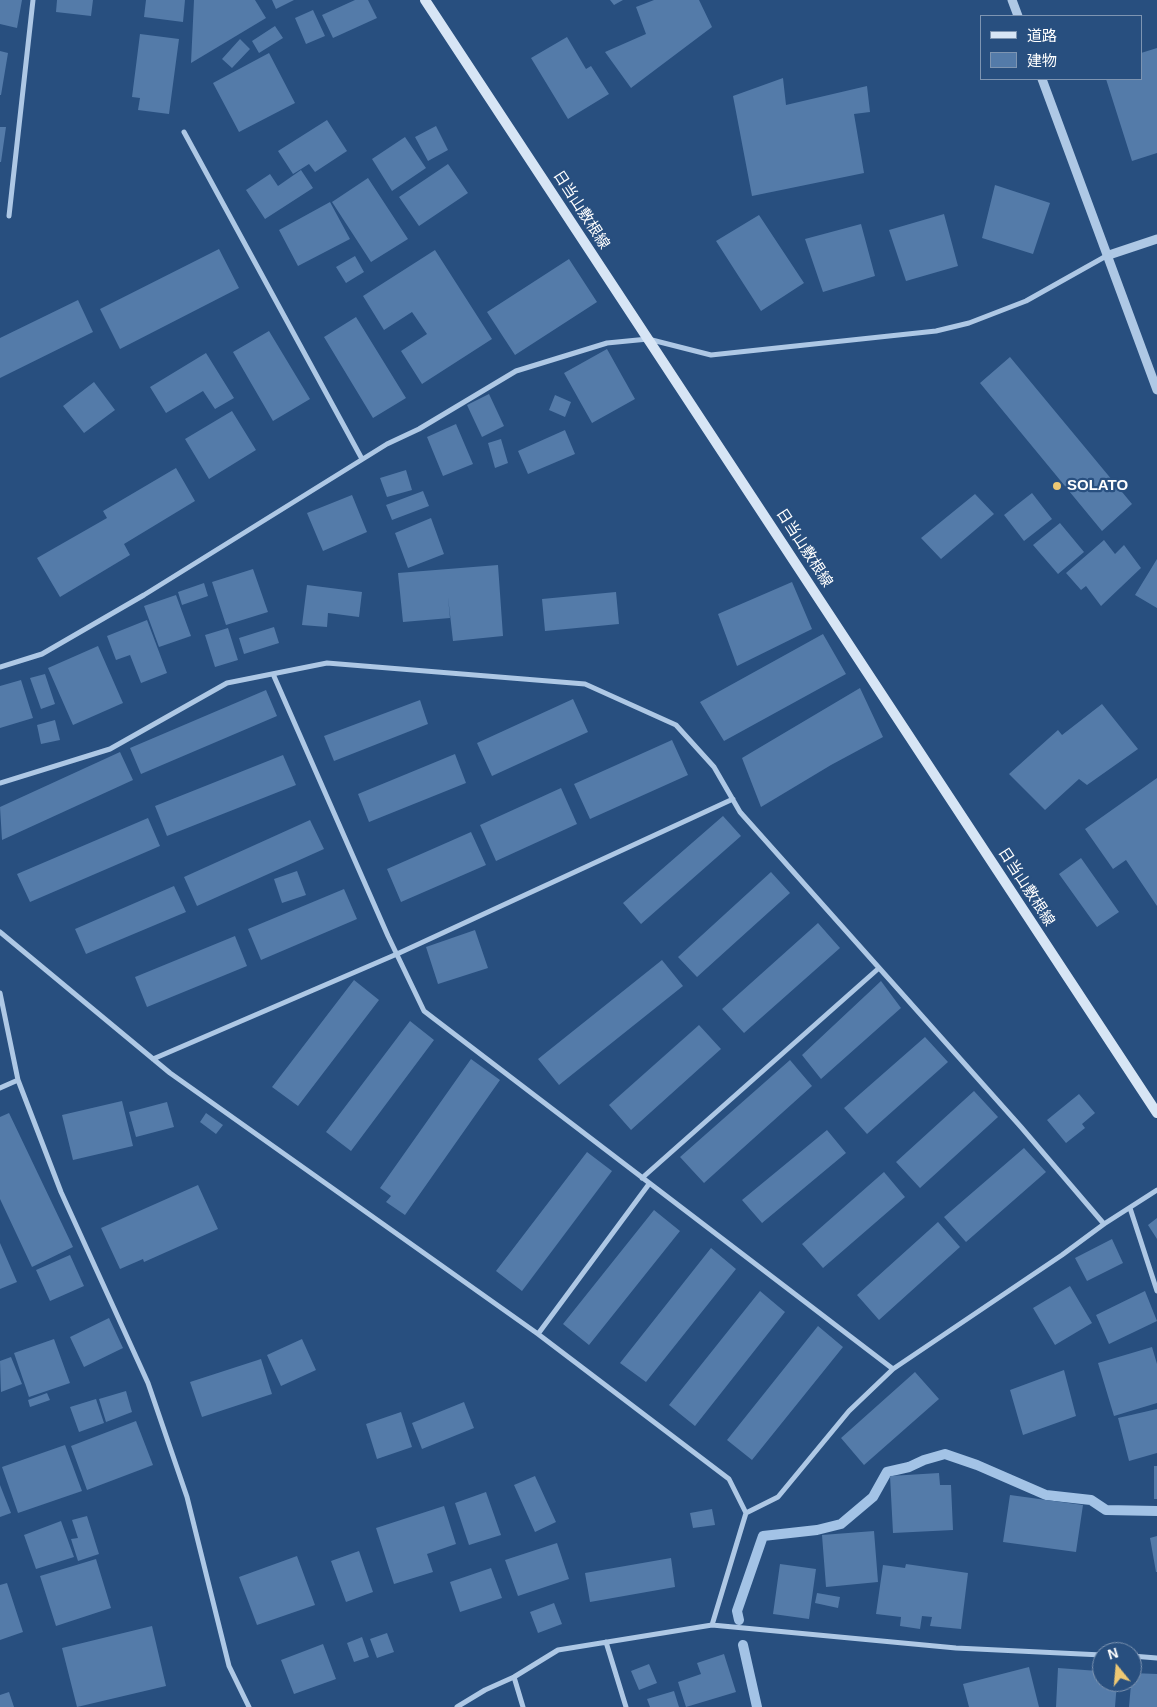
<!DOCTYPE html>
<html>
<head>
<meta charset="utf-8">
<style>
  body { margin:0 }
  #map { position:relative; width:1157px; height:1707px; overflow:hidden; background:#284f7f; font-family:Arial,"Noto Sans JP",sans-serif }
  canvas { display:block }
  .legend { position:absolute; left:980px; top:15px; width:162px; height:65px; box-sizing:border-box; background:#284f7f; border:1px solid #7e95b2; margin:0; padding:6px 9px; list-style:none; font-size:15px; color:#fff }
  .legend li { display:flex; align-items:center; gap:10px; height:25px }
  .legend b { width:25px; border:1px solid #7e95b2 }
  .north { position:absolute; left:1092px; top:1642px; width:50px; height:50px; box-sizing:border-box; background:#284f7f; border:1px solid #7e95b2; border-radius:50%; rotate:343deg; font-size:14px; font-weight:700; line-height:20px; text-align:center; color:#fff }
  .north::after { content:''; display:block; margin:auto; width:18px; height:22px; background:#edc874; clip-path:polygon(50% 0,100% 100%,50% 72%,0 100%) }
</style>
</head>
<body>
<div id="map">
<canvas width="1157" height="1707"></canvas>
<ul class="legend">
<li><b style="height:6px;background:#d7e5f5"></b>道路</li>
<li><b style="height:14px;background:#547ba9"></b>建物</li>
</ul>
<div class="north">N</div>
</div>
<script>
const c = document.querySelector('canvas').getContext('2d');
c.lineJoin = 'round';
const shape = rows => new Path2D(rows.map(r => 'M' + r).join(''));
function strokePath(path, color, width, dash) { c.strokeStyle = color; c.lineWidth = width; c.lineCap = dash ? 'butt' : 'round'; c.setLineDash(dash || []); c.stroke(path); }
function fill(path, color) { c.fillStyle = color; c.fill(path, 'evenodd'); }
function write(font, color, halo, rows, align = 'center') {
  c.font = font + ' Arial,"Noto Sans JP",sans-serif'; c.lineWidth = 4.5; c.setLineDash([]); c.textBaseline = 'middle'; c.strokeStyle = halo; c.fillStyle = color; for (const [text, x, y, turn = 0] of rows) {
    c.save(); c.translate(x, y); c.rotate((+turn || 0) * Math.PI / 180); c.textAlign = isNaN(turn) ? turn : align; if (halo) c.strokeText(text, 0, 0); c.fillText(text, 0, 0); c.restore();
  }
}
strokePath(shape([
  [739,1620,737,1611,763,1536,817,1530,841,1524,873,1497,887,1472,909,1467,924,1460,945,1454,977,1465,1046,1495,1091,1500,1106,1510,1157,1511],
  [743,1645,757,1707]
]), '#a3c3e6', 10);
fill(shape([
  [0,0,22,0,17,28,0,24],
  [57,0,93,0,91,16,56,12],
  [146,0,185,0,183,22,144,17],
  [194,0,255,0,266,18,191,63],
  [272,0,294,0,276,9],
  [355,0,368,0,377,18,333,38,322,15],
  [610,0,623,0,614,5],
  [654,0,699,0,712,27,631,88,605,52,646,34,636,7],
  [313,10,325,36,306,44,295,18],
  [275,26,283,38,259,53,252,41],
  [140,34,179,39,169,114,138,110,140,98,132,97],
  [567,37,586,69,591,66,609,94,568,119,531,58],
  [240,39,250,49,232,68,222,59],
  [1157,48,1157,153,1132,161,1106,79,1141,79,1141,53],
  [0,51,8,53,1,95,0,95],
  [269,53,295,103,239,132,213,83],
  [783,78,786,105,867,86,870,112,854,114,864,173,752,196,733,96],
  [327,120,347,151,315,172,309,164,293,174,278,151],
  [436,126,448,150,428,161,415,137],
  [0,127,6,127,1,162,0,162],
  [405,137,426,168,392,191,372,159],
  [448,164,468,193,419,226,399,197],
  [301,170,313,188,265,219,246,190,270,174,278,186],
  [368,178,408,239,371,262,332,202],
  [995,185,1050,203,1033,254,982,238],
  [330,202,350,239,298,266,279,230],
  [944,214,958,266,906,281,889,230],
  [759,215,804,283,761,311,716,241],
  [861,224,875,276,823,292,805,239],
  [219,249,239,288,120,349,100,309],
  [435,250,492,339,422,384,401,351,427,334,412,312,384,330,363,296],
  [355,256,364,272,346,283,336,267],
  [569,259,597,302,515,355,487,312],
  [78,300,93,332,0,378,0,338],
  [356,317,406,398,373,418,324,337],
  [269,331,310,399,273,421,233,352],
  [607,349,635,399,592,423,564,373],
  [206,353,234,398,215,409,203,391,166,413,150,387],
  [1010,357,1132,504,1102,531,980,383],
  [94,382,115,410,84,433,63,406],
  [489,394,504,426,482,437,467,405],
  [555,395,571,402,565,417,549,410],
  [232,411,256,450,209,479,185,439],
  [456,424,473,464,443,476,427,437],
  [565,430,575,454,528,474,518,451],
  [501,439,508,463,495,468,488,443],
  [176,468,195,501,124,544,130,555,60,597,37,558,107,518,103,511],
  [406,470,412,490,387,497,380,478],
  [423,491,429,506,392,520,386,505],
  [1032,493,1052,519,1024,541,1004,515],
  [975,494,994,514,941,559,921,538],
  [352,495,367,532,323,551,307,513],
  [431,518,444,554,408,568,395,533],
  [1060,523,1084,552,1058,574,1033,545],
  [1104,540,1115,554,1124,545,1141,568,1101,606,1086,586,1081,590,1066,573],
  [1157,559,1157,608,1135,595],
  [498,565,503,636,453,641,448,597,450,618,403,622,398,573],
  [253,569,268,612,226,625,212,582],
  [792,582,812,629,737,666,718,614],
  [204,583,208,596,182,605,178,592],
  [307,585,362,592,359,617,328,613,327,627,302,625],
  [616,592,619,624,545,631,542,599],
  [176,595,191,636,159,647,144,606],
  [147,620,167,673,141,683,130,655,116,660,107,636],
  [274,627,279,643,244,654,239,638],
  [228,628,238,660,215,667,205,635],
  [823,634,846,674,724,741,700,702],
  [98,646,123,703,73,725,48,668],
  [45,674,55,704,41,709,30,678],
  [21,680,33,718,0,728,0,686],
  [860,688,883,737,831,765,761,807,742,758],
  [266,690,277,716,141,774,130,748],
  [573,699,588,732,492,776,477,743],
  [420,700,428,724,334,761,324,736],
  [1102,704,1138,749,1087,785,1079,779,1045,810,1009,774,1058,730,1062,735],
  [55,720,60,740,41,744,37,725],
  [672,740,688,775,590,819,574,784],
  [120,752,133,780,2,840,0,807],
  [455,754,466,783,369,822,358,794],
  [283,755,296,785,167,836,155,806],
  [1157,778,1157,906,1126,860,1113,869,1085,829],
  [561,788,577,824,496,861,480,825],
  [723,816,741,836,641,924,623,903],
  [148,818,160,846,30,902,17,874],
  [310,820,324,849,197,906,184,877],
  [471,832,486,865,401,902,387,869],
  [1081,858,1119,912,1097,927,1059,874],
  [297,871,306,895,282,903,274,879],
  [771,872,790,893,697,977,678,957],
  [174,886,186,912,86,954,75,929],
  [344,889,357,919,261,960,248,929],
  [818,923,840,948,744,1033,722,1009],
  [475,930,488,968,438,984,426,947],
  [235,936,247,966,147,1007,135,977],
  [662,960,683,986,559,1085,538,1059],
  [354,980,379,1000,298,1106,272,1087],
  [881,981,901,1008,821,1079,802,1055],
  [410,1021,434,1040,351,1151,326,1132],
  [699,1025,721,1049,631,1130,609,1105],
  [925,1037,948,1062,867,1134,844,1108],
  [471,1059,500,1080,405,1215,386,1202,391,1196,380,1188],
  [790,1060,812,1086,704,1183,680,1157],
  [974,1091,998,1117,920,1188,896,1162],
  [1079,1094,1095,1113,1082,1124,1085,1128,1066,1143,1047,1120],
  [122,1101,133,1146,73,1160,62,1115],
  [167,1102,174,1127,136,1137,129,1112],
  [9,1113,73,1247,32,1267,0,1199,0,1117],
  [206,1113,223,1125,216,1134,200,1122],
  [827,1130,846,1153,762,1223,742,1200],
  [1024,1148,1046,1172,966,1242,944,1217],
  [587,1152,612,1171,522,1291,496,1271],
  [884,1172,905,1197,823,1268,802,1244],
  [198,1185,218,1229,144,1262,143,1259,120,1269,101,1228],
  [654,1210,680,1231,589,1345,563,1324],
  [1157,1218,1157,1239,1148,1225],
  [938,1222,960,1247,879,1320,857,1295],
  [1112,1239,1123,1263,1087,1281,1075,1258],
  [0,1243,17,1282,0,1289],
  [711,1248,736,1269,646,1382,620,1363],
  [70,1255,84,1286,50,1301,36,1270],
  [1070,1286,1092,1323,1055,1345,1033,1308],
  [760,1291,785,1312,695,1426,669,1405],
  [1145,1291,1157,1321,1109,1344,1096,1315],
  [109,1318,123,1348,84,1367,70,1337],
  [818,1326,843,1347,752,1460,727,1440],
  [54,1339,70,1383,29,1397,14,1353],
  [302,1339,316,1370,281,1386,267,1355],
  [1152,1347,1157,1364,1157,1403,1114,1416,1098,1363],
  [11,1357,22,1384,1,1392,0,1361],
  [261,1359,272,1394,202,1417,190,1382],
  [1064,1370,1076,1416,1023,1435,1010,1390],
  [915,1372,939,1399,864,1465,841,1438],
  [126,1391,132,1412,106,1422,99,1399],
  [47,1393,50,1400,30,1407,28,1400],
  [96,1399,104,1423,79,1432,70,1407],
  [464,1402,474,1428,422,1449,412,1423],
  [1157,1409,1157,1453,1129,1461,1118,1418],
  [401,1412,412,1447,377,1459,366,1424],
  [136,1421,153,1465,87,1490,71,1446],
  [65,1445,82,1491,18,1513,2,1467],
  [1154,1466,1157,1466,1157,1499,1154,1499],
  [939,1473,940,1485,951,1485,953,1530,893,1533,890,1476],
  [535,1476,556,1522,535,1532,514,1485],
  [0,1485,11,1513,0,1517],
  [486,1492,501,1535,469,1545,455,1503],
  [1010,1495,1083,1505,1076,1552,1003,1542],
  [444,1506,456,1544,427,1554,433,1572,394,1584,376,1528],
  [712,1509,715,1525,693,1528,690,1513],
  [87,1516,99,1554,78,1561,71,1539,78,1538,72,1520],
  [61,1521,74,1557,36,1569,24,1535],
  [874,1531,878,1582,826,1587,822,1535],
  [1157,1536,1157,1572,1156,1572,1150,1538],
  [557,1543,569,1579,518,1596,505,1560],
  [359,1551,373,1592,346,1602,331,1561],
  [297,1556,315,1605,257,1625,239,1577],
  [671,1558,675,1587,590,1602,585,1573],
  [96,1559,111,1608,56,1626,40,1576],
  [780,1564,816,1569,809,1619,773,1614],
  [906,1564,968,1573,961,1629,930,1626,932,1617,922,1616,920,1629,900,1626,901,1617,876,1614,883,1565,905,1568],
  [491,1568,502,1598,460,1612,450,1582],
  [7,1583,23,1632,0,1640,0,1585],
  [817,1593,840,1597,838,1608,815,1603],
  [554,1603,562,1624,538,1633,530,1612],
  [152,1626,166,1686,77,1707,62,1648],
  [387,1633,394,1652,377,1658,370,1639],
  [362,1637,369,1657,354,1662,347,1643],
  [323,1644,336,1679,294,1694,281,1660],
  [724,1654,736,1692,686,1707,678,1682,701,1674,697,1663],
  [649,1664,657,1683,639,1690,631,1671],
  [1029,1667,1039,1707,969,1707,963,1684],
  [1058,1668,1098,1671,1098,1681,1117,1682,1115,1707,1056,1707],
  [1132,1673,1157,1674,1157,1707,1129,1707],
  [674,1691,679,1707,650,1707,647,1699],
  [9,1692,14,1707,0,1707,0,1695]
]), '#547ba9');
strokePath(shape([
  [184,132,362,459],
  [9,216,33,0],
  [0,667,42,654,144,595,387,444,419,429,516,371,607,343,648,339,711,355,936,331,969,323,1026,301,1108,255],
  [273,674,388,936,424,1011,893,1369],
  [0,783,110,749,227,683,327,663,585,684,676,725,714,767,740,812,1021,1127,1104,1224],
  [0,932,170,1073,538,1334,729,1479,746,1513,712,1625],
  [0,993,18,1080,61,1192,148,1383,187,1497,229,1666,249,1707],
  [153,1059,397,954,733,799],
  [0,1088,18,1080],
  [642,1178,879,968],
  [1130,1208,1157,1291],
  [538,1334,649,1184],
  [746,1513,778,1497,849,1411,893,1369,1062,1255,1104,1224,1157,1190],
  [606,1642,626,1707],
  [1132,1656,1157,1658],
  [514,1677,523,1707],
  [457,1707,485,1690,514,1677,558,1650,712,1625,956,1648,1102,1655]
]), '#aec8e5', 5);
strokePath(shape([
  [1012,0,1018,16],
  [1042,79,1157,390],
  [1109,255,1157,239]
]), '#aec8e5', 9);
strokePath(shape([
  [425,0,1157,1113]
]), '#d7e5f5', 10);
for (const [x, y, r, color] of [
  [1057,486,5,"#edc874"]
]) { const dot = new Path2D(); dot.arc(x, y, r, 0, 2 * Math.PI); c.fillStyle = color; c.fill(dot); strokePath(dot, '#284f7f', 2); }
write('15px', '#fff', '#284f7f', [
  ["日当山敷根線",581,210,57],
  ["日当山敷根線",804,548,57],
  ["日当山敷根線",1026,887,57]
]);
write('bold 15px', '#fff', '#284f7f', [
  ["SOLATO",1067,486]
], 'left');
</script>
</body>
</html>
